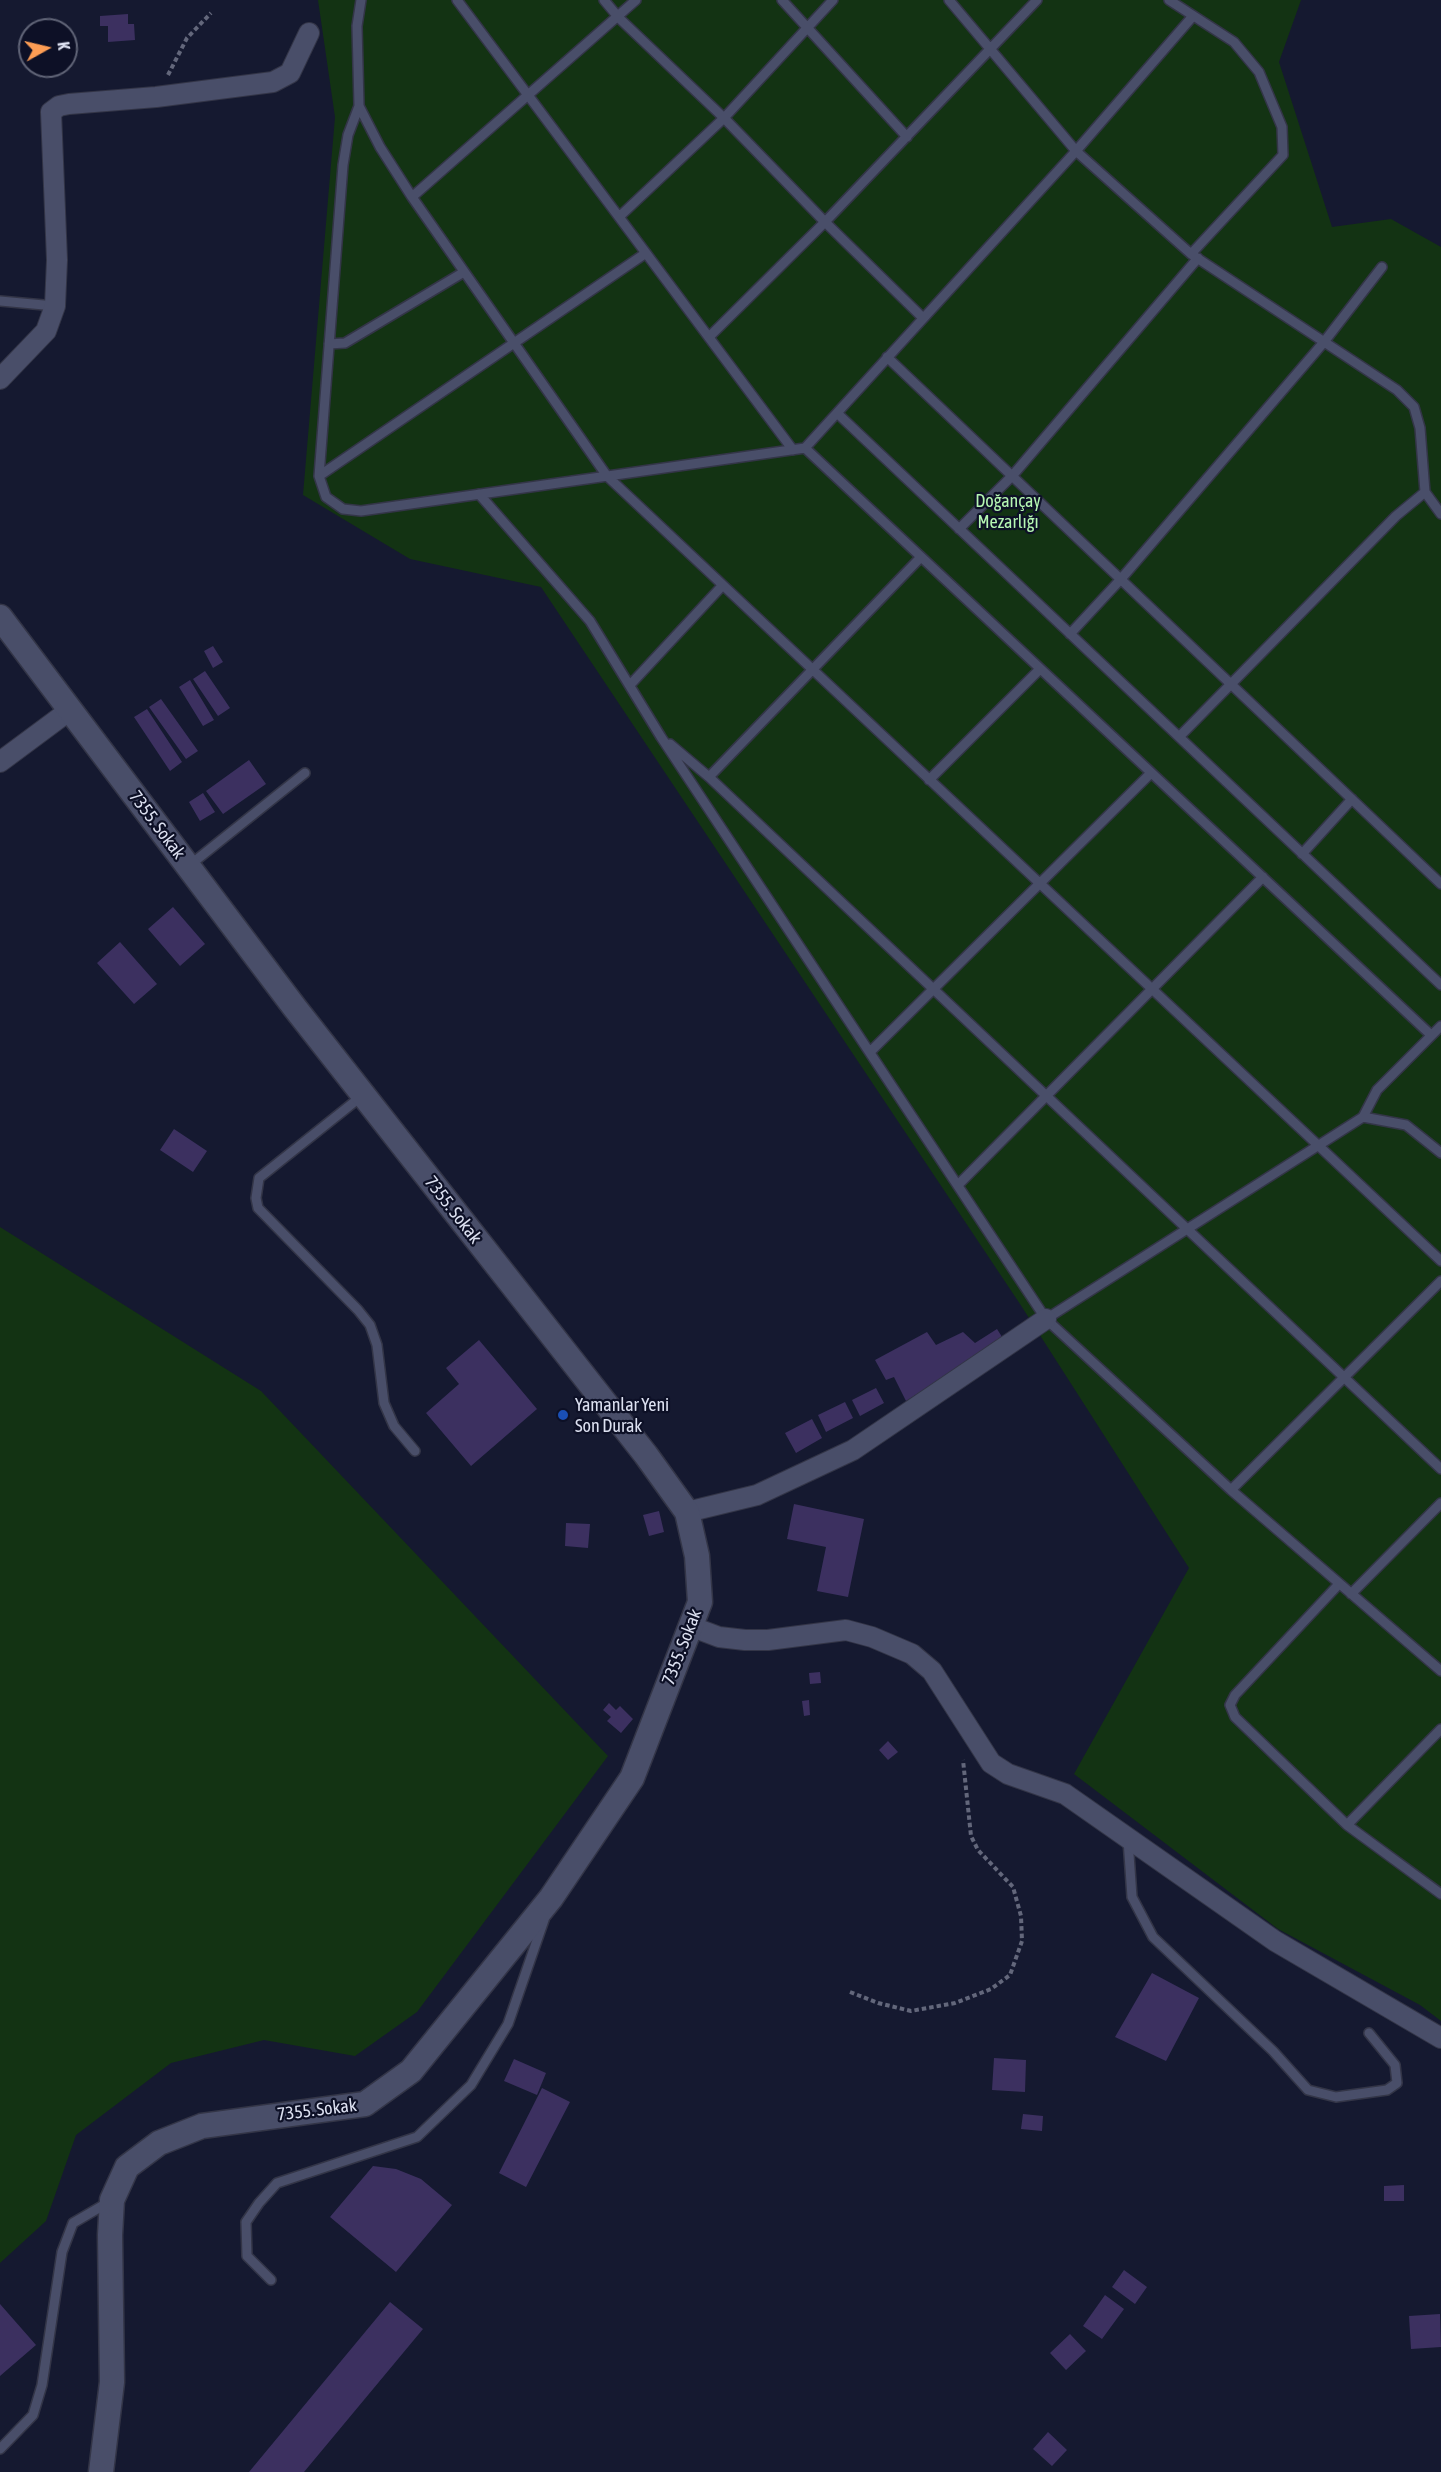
<!DOCTYPE html>
<html>
<head>
<meta charset="utf-8">
<style>
  body { margin:0 }
  #map { position:relative; width:1441px; height:2472px; overflow:hidden; background:#151930; font-family:"Asap Condensed",sans-serif }
  canvas { display:block }
  .north { position:absolute; left:18px; top:18px; width:60px; height:60px; box-sizing:border-box; background:#0d1026; border:2px solid #606477; border-radius:50%; rotate:82deg; font-size:16px; font-weight:700; line-height:24px; text-align:center; color:#dde1f1 }
  .north::after { content:''; display:block; margin:auto; width:21px; height:27px; background:#fd9d54; clip-path:polygon(50% 0,100% 100%,50% 72%,0 100%) }
</style>
</head>
<body>
<div id="map">
<canvas width="1441" height="2472"></canvas>
<div class="north">K</div>
</div>
<script>
const c = document.querySelector('canvas').getContext('2d');
c.lineJoin = 'round';
function fill(path, color) { c.fillStyle = color; c.fill(path, 'evenodd'); }
const shape = rows => new Path2D(rows.map(r => 'M' + r).join(''));
function strokePath(path, color, width, dash) { c.strokeStyle = color; c.lineWidth = width; c.lineCap = dash ? 'butt' : 'round'; c.setLineDash(dash || []); c.stroke(path); }
function write(font, color, halo, rows, align = 'center') {
  c.font = font + ' "Asap Condensed",sans-serif'; c.lineWidth = 4.5; c.setLineDash([]); c.textBaseline = 'middle'; c.strokeStyle = halo; c.fillStyle = color; for (const [text, x, y, turn = 0] of rows) {
    c.save(); c.translate(x, y); c.rotate((+turn || 0) * Math.PI / 180); c.textAlign = isNaN(turn) ? turn : align; if (halo) c.strokeText(text, 0, 0); c.fillText(text, 0, 0); c.restore();
  }
}
fill(shape([
  [318,0,1301,0,1279,62,1332,227,1391,219,1441,247,1441,2021,1420,2005,1278,1929,1074,1774,1189,1568,1020,1304,541,587,410,559,303,495,335,117],
  [0,1227,261,1391,608,1756,417,2012,355,2056,264,2040,171,2063,76,2135,46,2221,0,2263]
]), '#133313');
fill(shape([
  [128,14,128,24,134,24,135,40,108,42,108,26,100,26,100,16],
  [213,646,223,662,213,668,204,651],
  [205,671,230,708,218,716,193,679],
  [190,680,214,720,203,726,179,687],
  [161,699,198,751,186,759,149,707],
  [147,709,182,762,170,771,134,717],
  [249,760,266,784,223,814,206,791],
  [203,793,215,812,200,821,189,802],
  [173,907,205,944,180,966,148,929],
  [120,942,157,984,134,1004,97,963],
  [174,1129,207,1151,193,1172,160,1150],
  [997,1329,1004,1340,906,1401,894,1377,886,1380,875,1360,927,1332,936,1345,963,1332,975,1343],
  [479,1340,537,1409,471,1466,426,1413,459,1384,446,1368],
  [876,1388,884,1403,860,1416,852,1400],
  [845,1402,853,1418,826,1432,818,1415],
  [812,1419,822,1438,796,1453,785,1433],
  [794,1504,864,1519,848,1597,817,1591,826,1547,787,1539],
  [659,1511,664,1532,649,1536,643,1515],
  [566,1523,590,1524,588,1548,565,1546],
  [820,1672,821,1683,810,1684,809,1673],
  [809,1700,810,1715,804,1716,802,1701],
  [609,1703,616,1710,620,1706,633,1719,621,1733,607,1721,611,1717,603,1710],
  [888,1741,898,1752,888,1760,879,1750],
  [1152,1973,1199,1998,1166,2061,1115,2037],
  [994,2058,1026,2060,1025,2092,992,2090],
  [514,2059,546,2073,537,2095,504,2081],
  [542,2088,570,2102,526,2187,499,2173],
  [1023,2114,1043,2116,1042,2131,1021,2129],
  [373,2166,396,2169,421,2179,452,2205,396,2272,330,2217],
  [1404,2185,1404,2201,1384,2201,1384,2186],
  [1124,2270,1147,2287,1135,2304,1112,2287],
  [1105,2295,1124,2309,1102,2339,1083,2326],
  [390,2302,423,2329,304,2472,249,2472],
  [0,2304,36,2345,0,2376],
  [1440,2314,1441,2347,1411,2349,1409,2316],
  [1070,2334,1086,2351,1066,2370,1050,2353],
  [1048,2432,1067,2450,1052,2466,1033,2449]
]), '#3c3060');
const service = shape([
  [361,0,357,26,359,106,348,135,343,165,319,476,326,497,343,509,361,511,805,448,1431,1035],
  [457,0,793,450],
  [604,0,619,18,724,118,825,222,923,318],
  [782,0,907,137],
  [949,0,1076,151,1191,254,1397,390,1414,407,1420,428,1425,492,1441,514],
  [1169,0,1234,42,1259,72,1282,127,1283,155,1191,254],
  [359,106,380,147,412,197,607,476,1441,1261],
  [412,197,636,0],
  [619,217,724,118,833,0],
  [0,301,55,306],
  [709,337,825,222,1037,0],
  [329,344,345,343,464,272],
  [887,357,1441,884],
  [837,413,1441,985],
  [805,448,1076,151,1193,16],
  [319,476,646,253],
  [479,494,590,621,661,737,1046,1319,1231,1490,1441,1671],
  [959,529,1013,475,1198,258],
  [1070,634,1121,579,1324,342,1382,267],
  [630,685,722,586],
  [1179,737,1396,516,1425,492],
  [670,744,709,777,1441,1469],
  [709,777,921,557],
  [929,780,1040,669],
  [1302,854,1352,799],
  [190,865,305,773],
  [870,1052,1151,773],
  [363,1095,259,1178,256,1198,258,1208,358,1310,370,1325,377,1345,384,1403,394,1426,415,1451],
  [1363,1117,1406,1125,1441,1153],
  [958,1185,1263,877],
  [1046,1319,1363,1117,1377,1090,1441,1026],
  [1231,1490,1441,1281],
  [1339,1584,1235,1695,1230,1705,1235,1717,1347,1825,1441,1894],
  [1351,1594,1441,1503],
  [1347,1825,1441,1729],
  [1128,1840,1132,1897,1153,1937,1273,2051,1308,2090,1336,2097,1387,2090,1397,2083,1395,2065,1369,2033],
  [271,2280,247,2256,246,2222,259,2203,277,2183,417,2137,471,2085,508,2024,544,1920],
  [0,2449,33,2415,42,2385,62,2252,73,2223,109,2202]
]);
const minor = shape([
  [0,379,46,331,55,306,57,260,51,112,59,106,69,104,156,97,273,82,290,73,309,33],
  [0,762,70,710],
  [687,1512,757,1495,853,1450,1046,1319],
  [690,1626,719,1637,745,1640,768,1640,846,1630,872,1637,912,1654,932,1671,991,1763,1008,1774,1065,1794,1275,1941,1441,2038]
]);
const tertiary = shape([
  [0,617,295,1008,646,1455,687,1512,697,1556,700,1602,632,1778,551,1898,411,2071,365,2104,202,2126,159,2143,127,2167,112,2200,110,2235,112,2382,101,2472]
]);
strokePath(service, '#333547', 12);
strokePath(minor, '#333547', 22);
strokePath(tertiary, '#333547', 27);
strokePath(shape([
  [168,75,187,38,211,13],
  [850,1992,878,2003,911,2011,955,2003,991,1989,1010,1975,1022,1941,1021,1916,1013,1887,978,1850,971,1836,963,1760]
]), '#63677b', 4, [4.5, 3]);
strokePath(service, '#494e69', 9);
strokePath(minor, '#494e69', 20);
strokePath(tertiary, '#494e69', 24);
for (const [x, y, r, color] of [
  [563,1415,6,"#1a4fb4"]
]) { const dot = new Path2D(); dot.arc(x, y, r, 0, 2 * Math.PI); c.fillStyle = color; c.fill(dot); strokePath(dot, '#0d1026', 2); }
write('18px', '#b5f6b2', '#0d1026', [
  ["Doğançay",1008,501],
  ["Mezarlığı",1008,522]
]);
write('18px', '#dde1f1', '#0d1026', [
  ["7355. Sokak",157,825,53],
  ["7355. Sokak",453,1210,52],
  ["7355. Sokak",682,1647,-69],
  ["7355. Sokak",317,2110,-7]
]);
write('18px', '#dde1f1', '#0d1026', [
  ["Yamanlar Yeni",575,1405],
  ["Son Durak",575,1426]
], 'left');
</script>
</body>
</html>
